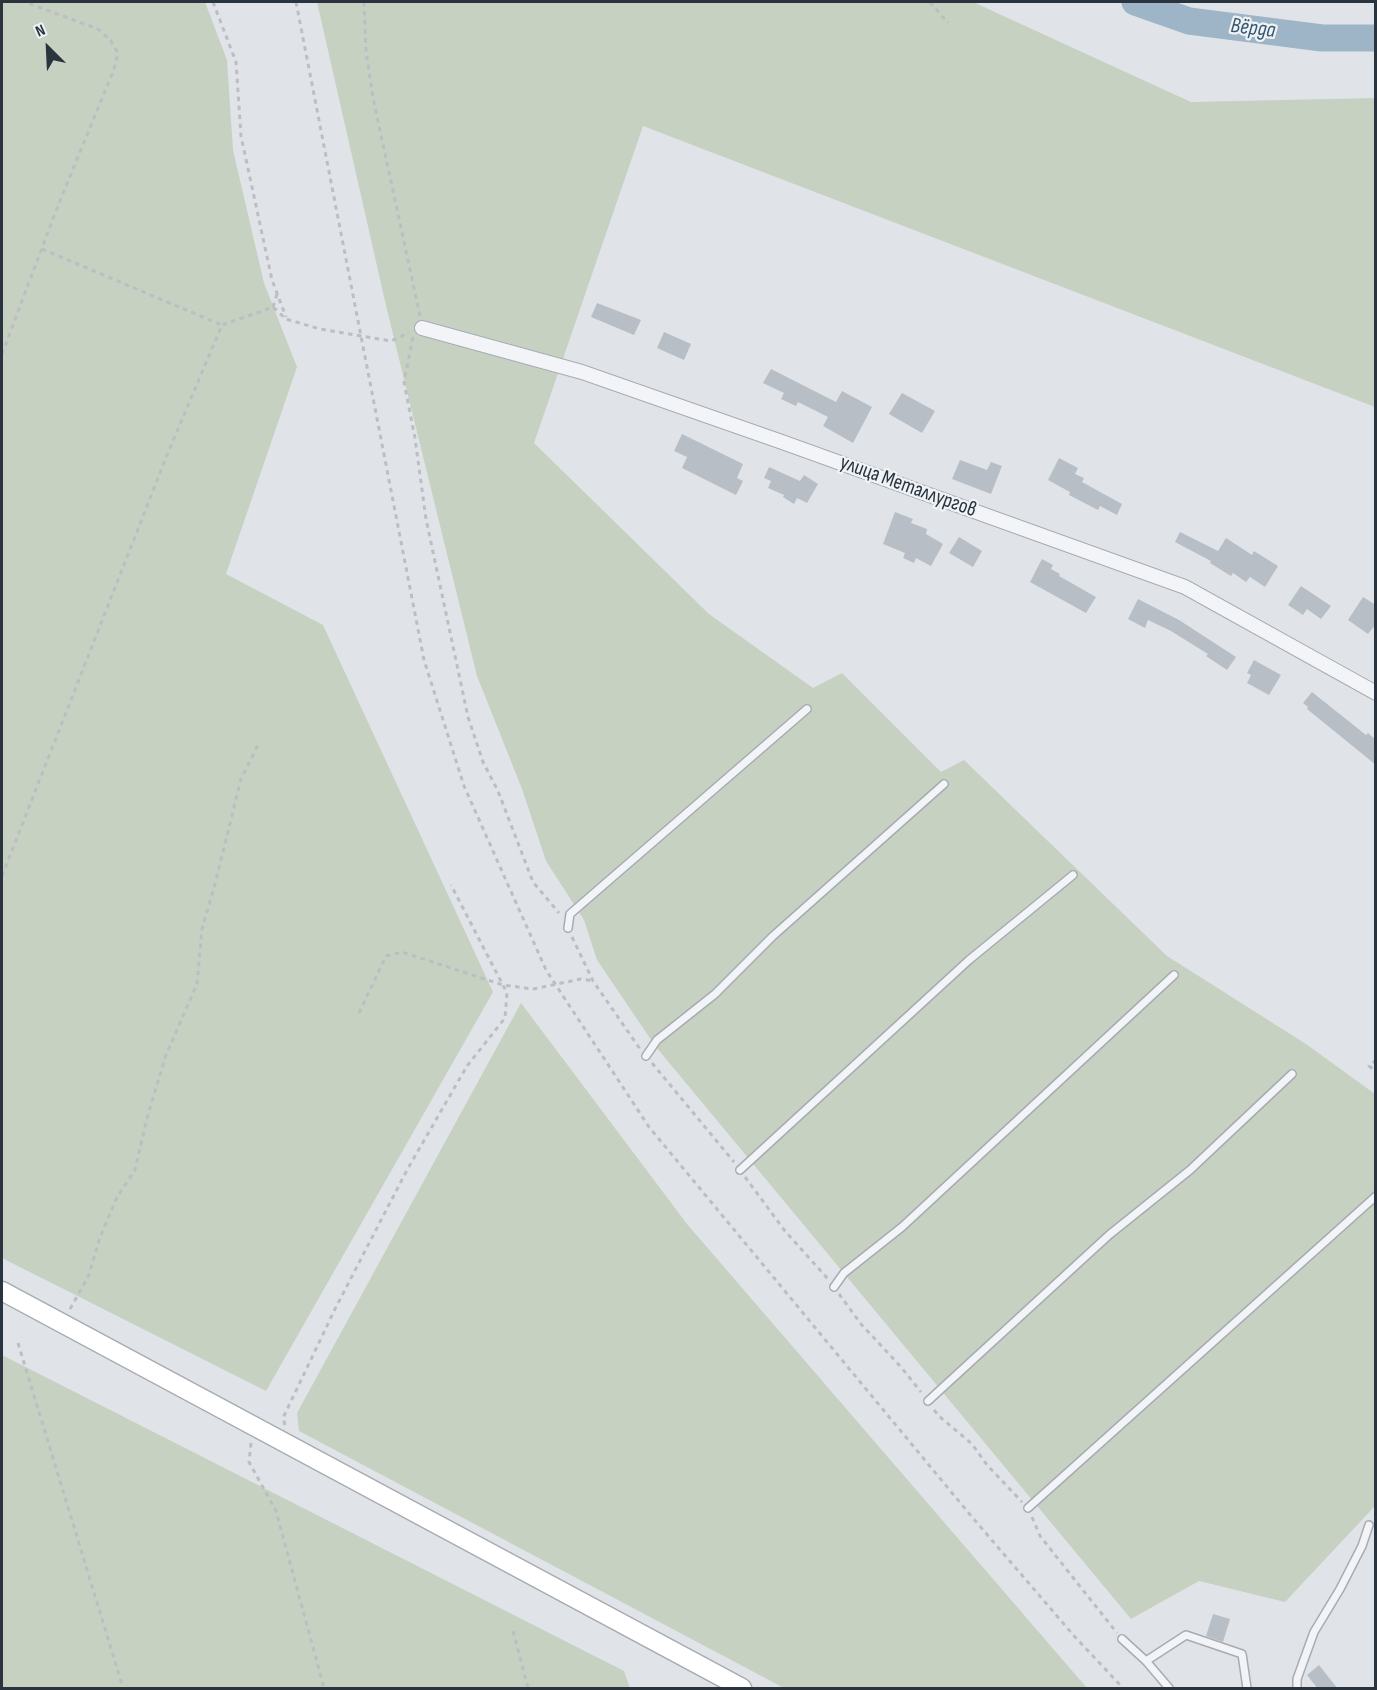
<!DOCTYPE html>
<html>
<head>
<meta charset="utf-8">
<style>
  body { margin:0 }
  #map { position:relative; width:1377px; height:1690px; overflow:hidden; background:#e0e4e8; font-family:"Sofia Sans Condensed",sans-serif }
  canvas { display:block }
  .frame { position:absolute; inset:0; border:3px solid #2a343f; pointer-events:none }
  .north { position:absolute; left:18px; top:18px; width:60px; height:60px; -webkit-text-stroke:4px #eff3f6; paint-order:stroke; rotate:336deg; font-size:16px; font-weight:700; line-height:24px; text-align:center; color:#2a343f }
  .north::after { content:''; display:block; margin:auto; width:21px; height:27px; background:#2a343f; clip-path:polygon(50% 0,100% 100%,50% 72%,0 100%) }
</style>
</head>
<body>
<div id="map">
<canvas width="1377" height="1690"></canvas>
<div class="frame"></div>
<div class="north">N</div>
</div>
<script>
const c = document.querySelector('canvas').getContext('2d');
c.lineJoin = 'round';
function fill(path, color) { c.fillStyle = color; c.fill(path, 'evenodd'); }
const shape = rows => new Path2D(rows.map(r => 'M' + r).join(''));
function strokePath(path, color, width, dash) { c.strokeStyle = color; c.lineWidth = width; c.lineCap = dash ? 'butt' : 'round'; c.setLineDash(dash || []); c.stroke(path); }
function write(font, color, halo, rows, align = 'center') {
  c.font = font + ' "Sofia Sans Condensed",sans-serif'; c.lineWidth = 4.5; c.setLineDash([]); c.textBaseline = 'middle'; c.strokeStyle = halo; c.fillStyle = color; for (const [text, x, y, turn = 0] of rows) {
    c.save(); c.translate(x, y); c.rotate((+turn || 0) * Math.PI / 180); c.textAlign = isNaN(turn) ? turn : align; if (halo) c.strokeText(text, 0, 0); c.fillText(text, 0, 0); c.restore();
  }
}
fill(shape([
  [2,2,205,2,227,60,233,150,264,283,297,367,226,574,323,625,493,992,266,1391,2,1258],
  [317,2,973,2,1191,102,1375,98,1375,407,643,126,534,443,709,614,813,688,842,673,941,772,964,760,1167,956,1306,1044,1375,1094,1375,1506,1285,1602,1199,1581,1131,1619,656,1047,597,960,584,920,546,861,522,789,477,676,387,310],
  [521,1003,687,1224,1087,1688,784,1688,299,1431,297,1413],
  [2,1355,624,1671,630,1688,2,1688]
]), '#c7d1c2');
strokePath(shape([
  [1135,2,1189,21,1322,38,1376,38]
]), '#9db5c6', 27);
fill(shape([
  [597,303,641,320,634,335,591,317],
  [664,332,691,344,684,360,657,348],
  [771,369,836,402,842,391,872,407,853,443,823,426,828,417,798,402,796,406,781,399,784,393,763,383],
  [902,393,935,411,922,433,889,414],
  [682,434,743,464,737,478,743,481,736,495,682,468,687,457,674,451],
  [1059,458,1078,468,1075,474,1084,478,1082,482,1122,504,1117,515,1100,506,1098,510,1069,495,1070,492,1048,480],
  [960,460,987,470,991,462,1002,466,991,494,952,479],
  [769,467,800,481,804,475,818,484,807,503,797,498,794,504,783,497,784,495,768,488,771,481,764,478],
  [895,512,913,519,911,523,927,529,926,534,943,544,931,566,916,558,914,563,903,558,905,553,883,544],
  [1180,532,1218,551,1226,538,1252,555,1254,551,1278,566,1265,587,1250,577,1246,582,1233,573,1231,576,1210,563,1211,561,1175,542],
  [959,537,982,551,973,567,949,553],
  [1042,559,1053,565,1051,569,1060,574,1059,576,1096,597,1086,613,1030,582],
  [1301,586,1331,606,1321,619,1307,609,1303,615,1288,605],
  [1363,597,1376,605,1376,624,1368,634,1348,620],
  [1138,599,1179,620,1236,657,1227,670,1206,656,1208,654,1171,631,1148,620,1145,628,1128,619],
  [1254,660,1281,675,1269,695,1247,683,1251,675,1247,673],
  [1312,692,1366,735,1368,733,1376,740,1376,765,1307,709,1308,707,1303,703],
  [1213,1614,1230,1619,1223,1642,1206,1636],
  [1319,1665,1338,1689,1318,1689,1307,1675]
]), '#b8bec5');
const lane = shape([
  [568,928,570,914,807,709],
  [646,1056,657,1040,715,994,773,936,944,784],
  [740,1170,969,960,1073,875],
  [834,1287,844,1273,902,1227,1174,975],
  [928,1401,1109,1235,1190,1170,1292,1074],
  [1028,1508,1376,1196],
  [1122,1639,1146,1661],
  [1169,1688,1146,1661,1186,1635,1242,1654,1247,1688],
  [1297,1688,1297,1679,1314,1632,1340,1589,1362,1546,1369,1525]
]);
const street = shape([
  [422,328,582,372,782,442,1185,587,1376,693]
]);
const secondary = shape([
  [2,1291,742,1688]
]);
strokePath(lane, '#a6acb2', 10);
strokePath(street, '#a6acb2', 16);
strokePath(secondary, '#a6acb2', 21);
strokePath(shape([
  [213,2,236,62,241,136,272,280,286,317],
  [296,2,424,660,464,786,546,970,649,1127,972,1517,1075,1637,1123,1688],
  [364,2,366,51,373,98,420,316],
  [930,2,948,23],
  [42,249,222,325],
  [273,307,277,294],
  [413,337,404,382,415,438,426,519,468,717,483,762,498,791,533,882,559,913],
  [2,354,57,208,114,69,118,53,111,41,98,29,25,2],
  [2,876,167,455,222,325,273,307,286,319,320,329,391,341,409,333],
  [572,937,593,981,640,1049],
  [359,1013,386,956,402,952,503,985,533,989,581,979,593,981],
  [1376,1060,1369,1066,1376,1071],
  [652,1063,734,1162],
  [745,1177,785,1231,828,1279],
  [839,1294,861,1324,901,1367,921,1392],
  [70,1309,89,1275,99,1240,117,1197,135,1170,147,1118,166,1055,197,984,202,929,215,884,241,779,258,745],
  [18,1343,123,1688],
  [934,1410,940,1417,972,1444,987,1465,1022,1502],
  [285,1425,283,1418,335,1309,407,1170,467,1066,505,1018,507,993,451,885],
  [251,1443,249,1462,276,1511,324,1688],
  [1032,1517,1040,1536,1117,1633],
  [513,1631,528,1688]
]), '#bbbec3', 3, [4.5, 4.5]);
strokePath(lane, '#f3f4f7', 7);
strokePath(street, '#f3f4f7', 14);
strokePath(secondary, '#fff', 18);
write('21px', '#2a343f', '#eff3f6', [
  ["улица Металлургов",908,487,20]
]);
write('italic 22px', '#365670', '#eff3f6', [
  ["Вёрда",1253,29,7]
]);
</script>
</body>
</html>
